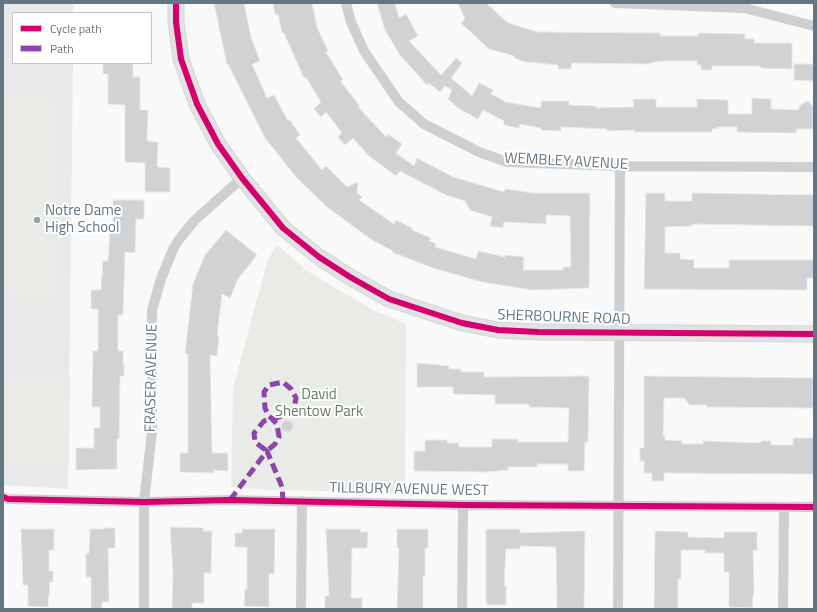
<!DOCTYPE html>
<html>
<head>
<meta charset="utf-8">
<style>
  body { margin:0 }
  #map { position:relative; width:817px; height:612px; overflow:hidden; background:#f9f9f9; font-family:"Titillium Web",sans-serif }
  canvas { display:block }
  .frame { position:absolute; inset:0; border:4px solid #657683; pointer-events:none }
  .legend { position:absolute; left:12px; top:12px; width:140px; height:52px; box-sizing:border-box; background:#fff; border:1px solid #c1c8cd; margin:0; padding:5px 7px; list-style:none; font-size:12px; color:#657683 }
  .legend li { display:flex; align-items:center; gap:8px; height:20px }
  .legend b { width:20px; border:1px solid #c1c8cd }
</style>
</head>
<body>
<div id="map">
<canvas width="817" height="612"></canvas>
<div class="frame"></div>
<ul class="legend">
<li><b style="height:5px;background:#d6006c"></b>Cycle path</li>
<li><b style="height:5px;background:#8e44ad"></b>Path</li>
</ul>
</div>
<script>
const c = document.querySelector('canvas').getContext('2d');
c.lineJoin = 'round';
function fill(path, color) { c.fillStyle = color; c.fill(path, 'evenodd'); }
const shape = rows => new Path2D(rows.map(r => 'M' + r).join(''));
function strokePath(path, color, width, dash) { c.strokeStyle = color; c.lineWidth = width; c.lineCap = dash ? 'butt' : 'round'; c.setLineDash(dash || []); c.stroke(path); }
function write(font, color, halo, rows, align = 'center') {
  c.font = font + ' "Titillium Web",sans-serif'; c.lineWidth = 4; c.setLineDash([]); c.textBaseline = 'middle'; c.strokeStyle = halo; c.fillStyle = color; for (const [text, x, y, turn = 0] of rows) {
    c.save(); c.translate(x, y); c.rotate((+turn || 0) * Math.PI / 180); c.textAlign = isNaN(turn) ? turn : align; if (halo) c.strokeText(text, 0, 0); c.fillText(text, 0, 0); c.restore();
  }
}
fill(shape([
  [3,3,73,3,73,13,13,13,13,63,73,63,68,489,3,485]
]), '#e8e9e9');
fill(shape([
  [3,100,53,100,53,299,3,298],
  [277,245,306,270,327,283,375,311,406,324,405,493,270,490,231,487,233,388,268,259],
  [5,375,70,377,69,463,4,462]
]), '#e8ebe6');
const building = shape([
  [214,3,244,3,251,37,260,61,252,64,267,98,274,95,288,121,290,120,300,135,296,138,322,170,326,166,347,187,358,182,357,193,362,197,359,200,394,224,396,220,412,228,412,230,431,238,429,241,436,244,435,247,476,259,478,251,505,257,505,255,524,257,523,270,563,270,563,267,571,267,570,216,546,215,546,224,504,222,503,228,490,226,492,217,470,210,465,201,446,195,400,171,396,176,369,156,353,138,345,145,338,137,342,133,326,112,321,117,314,109,321,102,306,77,304,78,284,33,282,33,278,14,275,15,273,3,312,3,317,27,328,51,326,52,343,80,340,81,360,106,358,107,386,137,388,134,402,144,396,153,414,166,417,158,453,177,504,192,505,189,533,193,590,193,589,288,532,290,482,282,433,268,392,252,393,251,372,240,327,207,297,178,265,138,228,64,227,65,214,3],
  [377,3,395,3,399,18,406,14,418,36,409,41,441,75,456,58,462,63,451,78,472,96,479,83,493,90,491,94,506,102,541,108,541,101,569,101,569,105,596,106,596,108,634,107,633,99,656,99,656,107,697,107,697,99,728,100,728,114,752,114,752,98,771,99,771,109,798,110,800,105,808,101,813,107,813,129,797,129,796,133,737,132,737,127,717,127,717,129,712,129,712,132,634,132,634,130,607,131,607,129,561,127,561,131,541,130,541,128,520,124,519,128,504,125,504,121,483,110,478,119,458,108,448,99,452,90,445,86,440,92,429,83,427,85,400,55,385,30,377,3],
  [458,3,486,3,508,23,538,32,660,33,660,36,698,36,698,33,745,34,745,39,754,39,754,43,792,43,792,69,760,68,761,66,712,66,712,70,701,70,701,65,697,65,697,61,660,61,646,64,572,63,571,69,558,69,558,65,526,62,514,58,514,56,489,49,461,23,465,19,458,3],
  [103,63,133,63,133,77,140,77,140,110,148,110,147,141,158,142,157,167,170,168,170,192,145,192,145,163,125,162,125,105,108,104,108,74,103,74,103,63],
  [794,64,814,64,814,81,794,80,794,64],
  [646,193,665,193,665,201,692,201,692,193,814,195,814,226,692,224,692,226,665,227,665,253,680,253,680,259,694,260,694,268,729,268,729,260,814,260,814,278,807,278,807,290,644,289,646,193],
  [113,200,144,200,144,219,136,219,135,253,125,252,123,315,118,315,118,351,123,351,123,364,124,364,124,376,120,376,119,439,117,439,117,469,76,470,76,448,94,448,94,428,100,428,100,407,92,407,93,351,98,351,98,309,91,309,91,290,101,290,103,261,108,261,110,231,113,231,113,200],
  [226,230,257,255,238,279,230,298,222,294,217,336,219,336,217,356,210,355,212,453,228,453,228,471,214,470,214,473,180,472,180,453,188,453,188,354,185,353,193,284,205,255,226,230],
  [417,363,449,366,449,369,461,369,461,372,484,372,484,377,589,376,588,442,585,442,584,471,568,471,568,464,537,464,537,467,508,467,508,470,486,472,414,471,414,451,425,451,425,440,447,440,447,443,459,443,459,447,492,447,492,439,518,439,518,442,568,442,569,408,529,407,529,404,495,404,495,395,453,394,453,387,417,387,417,363],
  [644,376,813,378,813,408,707,407,707,405,690,405,684,398,664,398,663,436,665,436,665,440,682,441,682,444,703,444,703,441,761,443,761,441,771,441,771,445,793,445,793,438,814,438,814,474,664,473,664,481,652,481,652,473,644,473,644,461,640,461,640,448,644,448,644,376],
  '281 426a6 6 0 1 1 12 0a6 6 0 1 1-12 0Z',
  [170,527,204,528,203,531,212,531,211,573,204,573,204,603,192,603,192,609,172,609,173,573,170,527],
  [103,528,115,528,115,548,108,548,109,602,102,602,102,609,91,609,91,577,86,577,86,553,89,553,90,529,103,529,103,528],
  [21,529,54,529,54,550,49,550,49,571,53,571,53,582,50,582,48,607,28,606,28,585,23,585,21,529],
  [242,529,275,529,274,574,269,574,269,607,244,606,245,589,247,589,247,547,235,547,235,533,242,533,242,529],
  [326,529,360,529,360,532,368,532,367,548,352,548,351,598,362,598,362,609,325,609,325,596,329,596,326,529],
  [397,529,428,529,428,548,425,548,425,576,423,576,423,609,397,609,399,548,397,548,397,529],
  [486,529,520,529,520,533,585,531,584,609,557,609,556,547,520,546,520,549,506,549,504,585,506,585,506,605,487,605,487,602,486,602,486,529],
  [655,531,688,532,688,537,724,538,724,532,757,532,757,551,753,550,754,588,752,608,729,607,729,572,724,572,724,553,705,553,705,550,681,550,681,579,678,579,678,609,654,609,655,531]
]);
fill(building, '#d0d2d3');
strokePath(building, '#e8e8e8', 1);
const secondary = shape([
  [176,3,176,22,181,59,197,104,218,144,242,178,283,228,319,257,350,277,389,299,462,323,498,330,538,332,814,334]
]);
strokePath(secondary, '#d5d6d7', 17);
strokePath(shape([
  [346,3,351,22,364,51,399,102,424,124,479,152,507,162,620,166,814,167],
  [615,3,744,8,814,26],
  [3,497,8,499,144,502,230,500,463,505,814,507],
  [144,609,144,502,152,432,152,310,161,279,174,247,181,237,195,220,242,178],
  [301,609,302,501],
  [462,609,463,505],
  [618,609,620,166],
  [783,609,784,507]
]), '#cecfd0', 10);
strokePath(secondary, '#e1e2e2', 15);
strokePath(shape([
  [272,419,289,414,294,408,296,398,291,389,283,382,269,385,264,392,265,408,268,415,277,424,279,437,275,444,267,451,255,442,254,433,264,421,272,419],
  [230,500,267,451,282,487,283,501]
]), '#8e44ad', 5, [10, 5]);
strokePath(shape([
  [176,3,176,22,181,59,197,104,218,144,242,178,283,228,319,257,350,277,389,299,462,323,498,330,538,332,814,334],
  [3,497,8,499,144,502,230,500,463,505,814,507]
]), '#d6006c', 6);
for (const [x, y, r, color] of [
  [37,220,4,"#99a4ac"]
]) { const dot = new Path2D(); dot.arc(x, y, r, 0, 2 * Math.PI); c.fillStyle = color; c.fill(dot); strokePath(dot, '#fff', 1.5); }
write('15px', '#657683', '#fff', [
  ["WEMBLEY AVENUE",566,162,3],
  ["SHERBOURNE ROAD",564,318,2],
  ["FRASER AVENUE",152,378,-89],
  ["TILLBURY AVENUE WEST",409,490,1]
]);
write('15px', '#657683', '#fff', [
  ["Notre Dame",45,211],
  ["High School",45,228]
], 'left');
write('15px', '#687a64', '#fff', [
  ["David",319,395],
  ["Shentow Park",319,412]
]);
</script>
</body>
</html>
